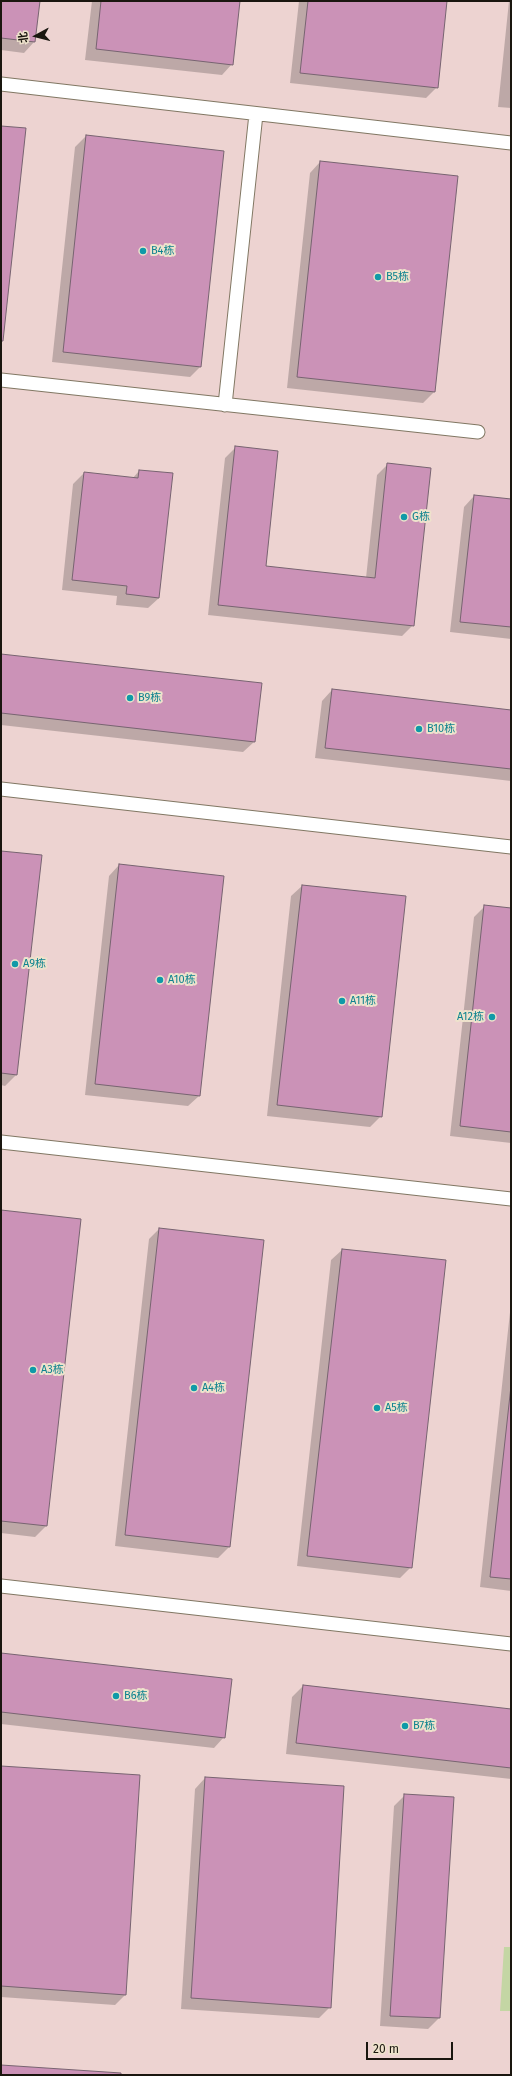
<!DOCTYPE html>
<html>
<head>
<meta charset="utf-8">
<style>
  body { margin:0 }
  #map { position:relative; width:512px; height:2076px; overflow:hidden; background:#eee2cc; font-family:"Fira Sans","Noto Sans SC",sans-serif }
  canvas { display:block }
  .frame { position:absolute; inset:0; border:2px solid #1a160f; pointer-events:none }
  .north { position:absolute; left:16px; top:16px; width:40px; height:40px; -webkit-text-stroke:3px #eee2cc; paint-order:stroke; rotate:263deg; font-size:11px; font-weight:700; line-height:16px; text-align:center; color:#1a160f }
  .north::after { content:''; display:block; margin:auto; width:14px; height:18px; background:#1a160f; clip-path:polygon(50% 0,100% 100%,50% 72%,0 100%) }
  .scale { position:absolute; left:366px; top:2042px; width:87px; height:18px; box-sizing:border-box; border:2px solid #1a160f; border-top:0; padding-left:5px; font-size:12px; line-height:14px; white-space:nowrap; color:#1a160f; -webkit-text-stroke:3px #eee2cc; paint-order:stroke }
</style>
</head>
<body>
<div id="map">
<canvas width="512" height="2076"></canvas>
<div class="frame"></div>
<div class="north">北</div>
<div class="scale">20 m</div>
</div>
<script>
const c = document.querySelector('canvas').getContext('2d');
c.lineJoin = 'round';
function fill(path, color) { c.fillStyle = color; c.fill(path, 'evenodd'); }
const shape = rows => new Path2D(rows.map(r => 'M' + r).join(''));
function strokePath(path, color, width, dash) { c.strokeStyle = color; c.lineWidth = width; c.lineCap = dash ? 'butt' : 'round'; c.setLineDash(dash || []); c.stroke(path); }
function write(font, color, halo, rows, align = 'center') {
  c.font = font + ' "Fira Sans","Noto Sans SC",sans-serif'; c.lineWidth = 4; c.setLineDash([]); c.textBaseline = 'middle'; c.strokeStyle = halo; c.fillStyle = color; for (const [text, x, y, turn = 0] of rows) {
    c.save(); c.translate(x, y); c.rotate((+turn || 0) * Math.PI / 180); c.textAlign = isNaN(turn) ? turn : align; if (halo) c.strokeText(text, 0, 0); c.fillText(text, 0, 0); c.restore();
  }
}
fill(shape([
  [1,1,511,1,511,2075,1,2075]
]), '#edd3d1');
fill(shape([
  [504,1947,511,1947,511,2011,500,2011]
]), '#c4d6a4');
fill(shape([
  [1,1,39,1,34,42,24,53,1,50],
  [92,1,239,1,232,64,222,75,85,60],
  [299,1,446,1,437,87,426,98,290,83],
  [509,1,511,1,511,108,498,107],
  [86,136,200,367,190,377,52,362,75,147],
  [320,162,457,177,434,392,423,403,287,388,310,173],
  [236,447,265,567,366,578,377,475,388,464,413,625,402,636,208,615,225,458],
  [139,471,159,598,148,608,116,605,117,596,62,590,73,484,84,473,132,479],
  [474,496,511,500,511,639,450,632,464,507],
  [1,655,254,742,243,752,1,725],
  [332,690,511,711,511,781,315,758,322,701],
  [1,852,16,1075,5,1086,1,1085],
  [119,865,199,1096,188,1106,85,1095,109,876],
  [302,886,381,1116,370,1127,267,1116,291,896],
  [485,906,511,909,511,1143,450,1136,474,917],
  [1,1211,80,1220,46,1526,35,1537,1,1533],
  [159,1229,262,1241,229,1547,218,1558,115,1546,149,1239],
  [342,1250,411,1567,400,1578,297,1566,331,1260],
  [511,1303,511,1591,480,1587],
  [1,1654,224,1737,214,1748,1,1724],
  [303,1686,511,1710,511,1779,286,1754,292,1697],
  [1,1768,126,1994,115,2005,1,1997],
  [205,1778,330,2007,319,2018,181,2009,195,1789],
  [405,1795,453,1798,439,2018,428,2029,380,2026,394,1806]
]), '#0003');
const building = shape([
  [1,1,40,1,35,42,1,38,1,1],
  [101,1,240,1,233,65,96,49,101,1],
  [308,1,447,1,438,88,300,73,308,1],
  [1,126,26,128,3,341,1,341,1,126],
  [86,135,224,151,201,367,63,352,86,135],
  [320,161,458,176,435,392,297,377,320,161],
  [235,446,278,451,266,566,375,578,387,463,431,468,414,626,218,605,235,446],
  [139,470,173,473,159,598,126,594,127,586,72,580,84,472,138,478,139,470],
  [474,495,511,499,511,627,460,622,474,495],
  [1,654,262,683,255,742,1,713,1,654],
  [332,689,511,710,511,769,325,748,332,689],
  [1,851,42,855,17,1075,1,1073,1,851],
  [119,864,224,876,200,1096,95,1084,119,864],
  [302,885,406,896,382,1117,277,1105,302,885],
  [484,905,511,908,511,1132,460,1126,484,905],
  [1,1210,81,1219,47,1526,1,1521,1,1210],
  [159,1228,264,1240,230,1547,125,1535,159,1228],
  [342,1249,446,1260,412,1568,307,1556,342,1249],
  [511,1386,511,1579,490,1577,511,1386],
  [1,1653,232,1679,225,1738,1,1712,1,1653],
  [303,1685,511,1709,511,1768,296,1743,303,1685],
  [1,1766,140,1775,126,1995,1,1986,1,1766],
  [205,1777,344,1786,331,2008,191,1998,205,1777],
  [404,1794,454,1797,440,2018,390,2016,404,1794],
  [1,2065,121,2073,121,2075,1,2075,1,2065]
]);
fill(building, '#cb92b7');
strokePath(building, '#786471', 1);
const service = shape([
  [1,84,511,143],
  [1,380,478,432],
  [225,405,256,114],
  [1,789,511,847],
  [1,1142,511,1199],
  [1,1586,511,1644]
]);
strokePath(service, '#817763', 15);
strokePath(service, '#fff', 13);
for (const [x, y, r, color] of [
  [143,251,4,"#0f9aa8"],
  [378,277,4,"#0f9aa8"],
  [404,517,4,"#0f9aa8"],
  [130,698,4,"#0f9aa8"],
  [419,729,4,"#0f9aa8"],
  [15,964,4,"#0f9aa8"],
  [160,980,4,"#0f9aa8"],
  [342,1001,4,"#0f9aa8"],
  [492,1017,4,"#0f9aa8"],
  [33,1370,4,"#0f9aa8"],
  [194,1388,4,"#0f9aa8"],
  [377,1408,4,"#0f9aa8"],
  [116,1696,4,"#0f9aa8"],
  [405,1726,4,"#0f9aa8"]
]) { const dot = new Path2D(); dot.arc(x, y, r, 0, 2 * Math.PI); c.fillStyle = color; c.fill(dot); strokePath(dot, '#eee2cc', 1.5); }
write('11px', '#0d838f', '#eee2cc', [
  ["B4栋",151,251],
  ["B5栋",386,277],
  ["G栋",412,517],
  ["B9栋",138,698],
  ["B10栋",427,729],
  ["A9栋",23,964],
  ["A10栋",168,980],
  ["A11栋",350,1001],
  ["A12栋",484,1017,"right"],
  ["A3栋",41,1370],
  ["A4栋",202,1388],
  ["A5栋",385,1408],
  ["B6栋",124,1696],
  ["B7栋",413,1726]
], 'left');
</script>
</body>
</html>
